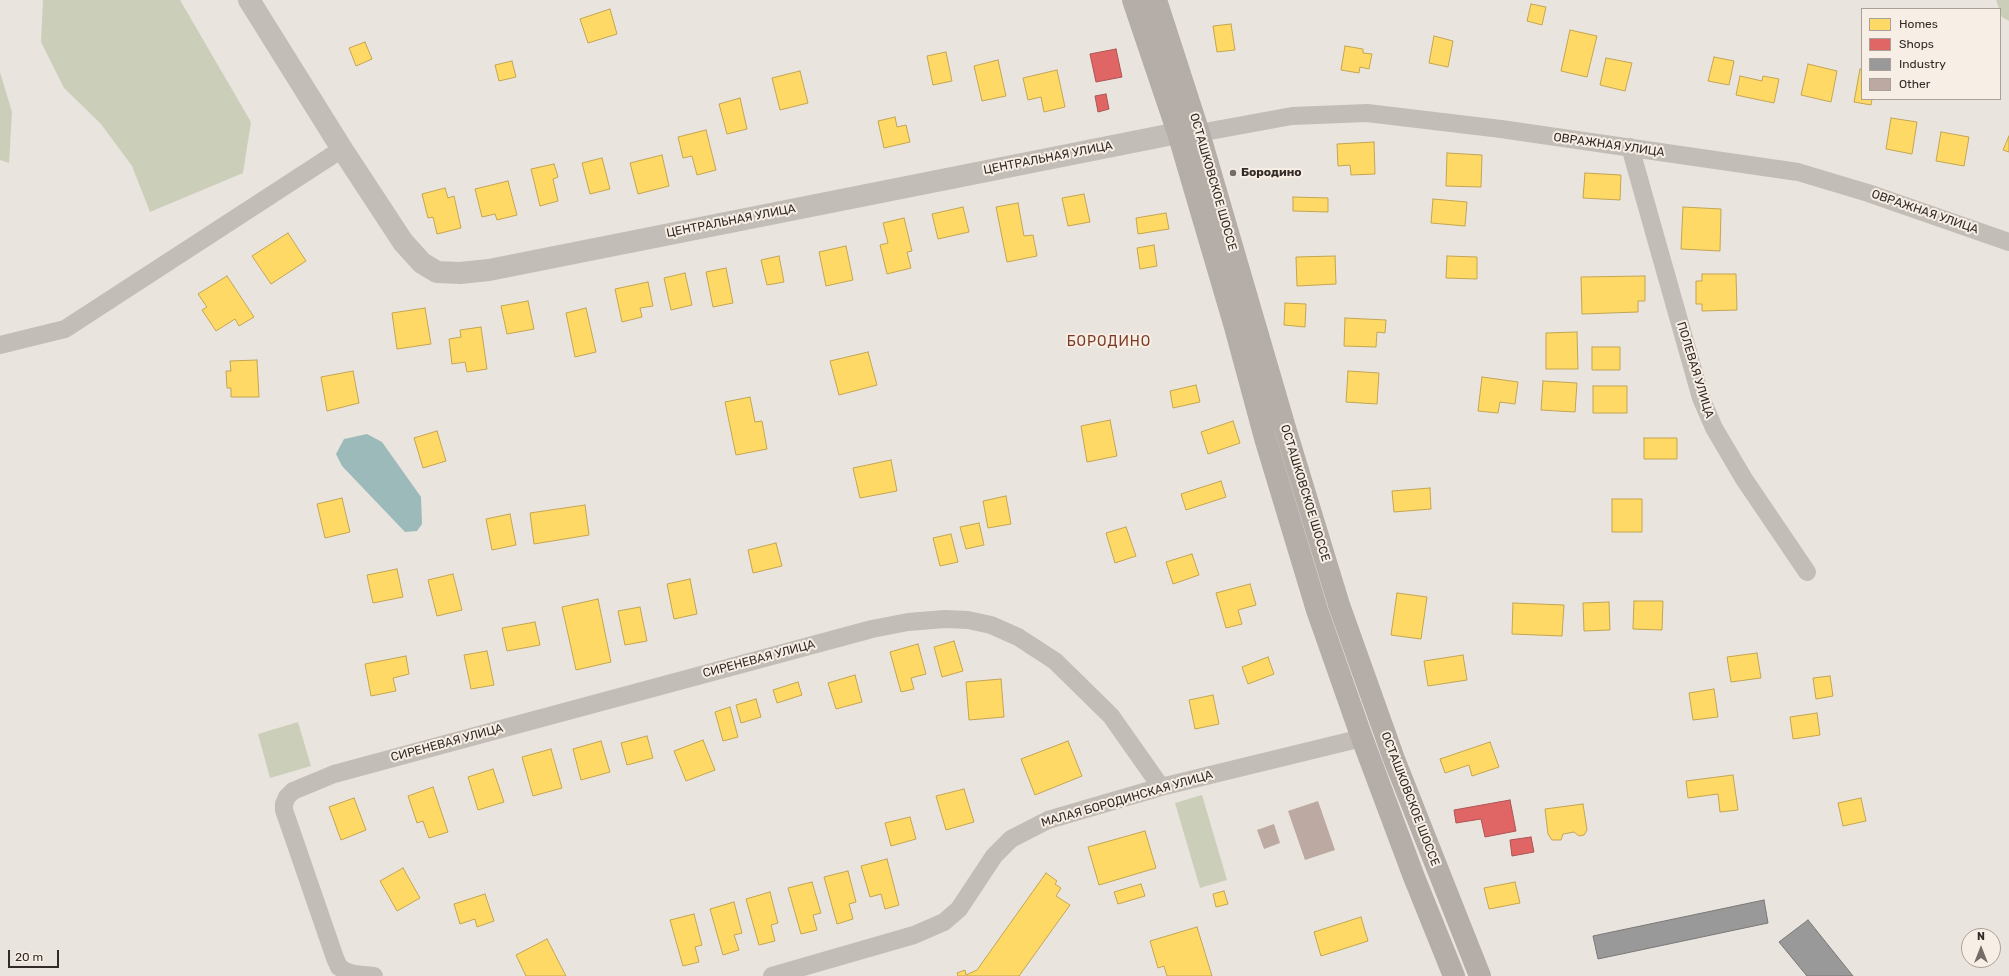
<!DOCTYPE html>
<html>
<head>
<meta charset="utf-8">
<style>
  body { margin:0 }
  #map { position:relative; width:2009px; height:976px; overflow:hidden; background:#eae4de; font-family:Rubik,sans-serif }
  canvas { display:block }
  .legend { position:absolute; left:1861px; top:8px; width:140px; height:92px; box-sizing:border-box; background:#f7efe5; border:1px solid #a9a199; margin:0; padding:5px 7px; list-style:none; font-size:12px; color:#332b27 }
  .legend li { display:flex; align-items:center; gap:8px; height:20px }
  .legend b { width:20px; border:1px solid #a9a199 }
  .north { position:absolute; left:1961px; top:928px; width:40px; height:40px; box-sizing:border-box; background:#f7efe5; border:1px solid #a9a199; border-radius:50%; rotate:0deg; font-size:11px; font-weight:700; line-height:16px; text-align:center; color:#332b27 }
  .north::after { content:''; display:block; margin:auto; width:14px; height:18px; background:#736c67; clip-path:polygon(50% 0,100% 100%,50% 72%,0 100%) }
  .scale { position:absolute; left:8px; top:950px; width:51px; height:18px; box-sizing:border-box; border:2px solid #332b27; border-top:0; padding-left:5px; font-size:12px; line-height:14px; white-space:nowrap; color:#332b27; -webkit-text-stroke:3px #f7efe5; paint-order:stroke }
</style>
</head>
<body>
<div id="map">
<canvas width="2009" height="976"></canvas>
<ul class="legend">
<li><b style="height:11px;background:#ffd966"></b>Homes</li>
<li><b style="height:11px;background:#e06666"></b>Shops</li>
<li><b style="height:11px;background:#999"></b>Industry</li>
<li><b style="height:11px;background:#bca9a1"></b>Other</li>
</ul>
<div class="north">N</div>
<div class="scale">20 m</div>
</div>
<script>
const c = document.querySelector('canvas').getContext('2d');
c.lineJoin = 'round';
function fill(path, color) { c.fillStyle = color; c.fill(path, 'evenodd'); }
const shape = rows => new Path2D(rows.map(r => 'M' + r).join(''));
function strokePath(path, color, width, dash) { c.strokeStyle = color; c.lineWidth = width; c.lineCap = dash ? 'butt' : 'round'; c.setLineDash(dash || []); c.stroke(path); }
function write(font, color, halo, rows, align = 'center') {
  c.font = font + ' Rubik,sans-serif'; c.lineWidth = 4; c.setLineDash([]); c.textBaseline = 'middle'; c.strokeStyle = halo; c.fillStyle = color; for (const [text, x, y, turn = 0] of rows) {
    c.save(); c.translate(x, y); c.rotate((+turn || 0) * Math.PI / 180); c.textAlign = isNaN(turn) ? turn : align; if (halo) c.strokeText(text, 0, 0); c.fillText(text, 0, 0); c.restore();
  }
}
fill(shape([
  [43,0,180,0,251,122,243,173,150,212,132,166,101,124,64,88,41,42],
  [1996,0,2009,0,2009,21,2002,17],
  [0,72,12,112,9,163,0,160],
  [298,722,311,766,270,778,258,734],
  [1202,795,1227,880,1200,888,1175,803]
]), '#cbcfb9');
fill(shape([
  [367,434,382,442,421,497,422,524,417,531,405,532,342,466,336,454,344,439]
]), '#9cbaba');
const homes = shape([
  [1531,4,1546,7,1542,25,1527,21,1531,4],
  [610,9,617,34,588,43,580,19,610,9],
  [1231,24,1235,50,1217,52,1213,26,1231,24],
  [1570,30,1597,36,1587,77,1561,71,1570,30],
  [1434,36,1453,41,1448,67,1429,63,1434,36],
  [365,42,372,59,356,66,349,48,365,42],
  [1345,46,1363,49,1363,53,1372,54,1369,69,1360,67,1359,73,1341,70,1345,46],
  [946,52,952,81,933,85,927,56,946,52],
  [1714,57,1734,61,1729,85,1708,81,1714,57],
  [1606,58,1632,63,1625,91,1600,85,1606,58],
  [998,60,1006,96,982,101,974,66,998,60],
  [512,61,516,77,499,81,495,65,512,61],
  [1808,64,1837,71,1831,102,1801,95,1808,64],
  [1860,69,1862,70,1862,99,1872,99,1871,105,1854,102,1860,69],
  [1057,70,1065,107,1044,112,1041,97,1028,100,1023,78,1057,70],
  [800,71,808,103,780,110,772,78,800,71],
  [1740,76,1762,81,1763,76,1779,79,1774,103,1736,95,1740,76],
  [740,98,747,129,727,134,719,104,740,98],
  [895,117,897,127,906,125,910,142,884,148,878,121,895,117],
  [1891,118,1917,122,1912,154,1886,149,1891,118],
  [706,130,716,170,697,175,692,156,683,158,678,137,706,130],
  [1941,132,1969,137,1964,166,1936,161,1941,132],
  [2009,136,2009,152,2003,150,2009,136],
  [1374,142,1375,174,1351,175,1350,165,1338,166,1337,144,1374,142],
  [1447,153,1482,155,1481,187,1446,186,1447,153],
  [662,155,669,186,638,194,630,163,662,155],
  [602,158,610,189,590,194,582,163,602,158],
  [554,164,558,177,553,179,558,201,540,206,531,169,554,164],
  [1585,173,1621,175,1620,200,1583,198,1585,173],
  [508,181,517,215,497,220,495,214,482,217,475,189,508,181],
  [445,188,448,198,454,196,461,228,437,234,433,217,428,218,422,194,445,188],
  [1084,194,1090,222,1068,226,1062,198,1084,194],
  [1293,197,1328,198,1328,212,1293,211,1293,197],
  [1433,199,1467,202,1465,226,1431,223,1433,199],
  [1018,203,1024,236,1033,235,1037,256,1007,262,996,207,1018,203],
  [963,207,969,232,938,239,932,214,963,207],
  [1683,207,1721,209,1720,251,1681,249,1683,207],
  [1166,213,1169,229,1138,234,1136,218,1166,213],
  [904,218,912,251,907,252,911,268,887,274,880,245,888,243,883,223,904,218],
  [288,233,306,261,271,284,252,256,288,233],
  [1154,245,1157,266,1140,269,1137,248,1154,245],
  [846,246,853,280,826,286,819,252,846,246],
  [779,256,784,282,767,285,761,260,779,256],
  [1335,256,1336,284,1297,286,1296,257,1335,256],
  [1447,256,1477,257,1477,279,1446,278,1447,256],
  [726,268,733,303,713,307,706,272,726,268],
  [685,273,692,305,671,310,664,278,685,273],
  [1702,274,1736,274,1737,310,1702,311,1702,304,1696,304,1696,281,1702,281,1702,274],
  [227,276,254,317,239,326,235,319,216,331,202,310,207,307,198,294,227,276],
  [1645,276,1645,301,1638,301,1638,312,1582,314,1581,277,1645,276],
  [648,282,653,306,640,308,642,317,622,322,615,289,648,282],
  [528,301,534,329,507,334,501,306,528,301],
  [1285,303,1306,304,1305,327,1284,325,1285,303],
  [425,308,431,344,397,349,392,313,425,308],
  [586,308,596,352,575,357,566,313,586,308],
  [1345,318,1386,320,1385,333,1377,332,1376,347,1344,346,1345,318],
  [481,327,487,369,467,372,465,362,452,364,449,339,461,337,460,330,481,327],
  [1577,332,1578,369,1546,369,1546,333,1577,332],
  [1592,347,1620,347,1620,370,1592,370,1592,347],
  [868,352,877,385,839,395,830,361,868,352],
  [257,360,259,397,231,397,231,388,227,388,226,371,231,371,230,361,257,360],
  [353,371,359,403,327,411,321,377,353,371],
  [1348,371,1379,373,1377,404,1346,402,1348,371],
  [1482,377,1518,382,1515,404,1500,402,1498,413,1478,411,1482,377],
  [1543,381,1577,383,1575,412,1541,410,1543,381],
  [1196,385,1200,402,1173,408,1170,391,1196,385],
  [1593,386,1627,386,1627,413,1593,413,1593,386],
  [750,397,755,422,762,421,767,449,736,455,725,402,750,397],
  [1110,420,1117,456,1087,462,1081,426,1110,420],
  [1233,421,1240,443,1208,454,1201,432,1233,421],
  [437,431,446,461,423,468,414,438,437,431],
  [1644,438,1677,438,1677,459,1644,459,1644,438],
  [891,460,897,491,860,498,853,468,891,460],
  [1221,481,1226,497,1186,510,1181,494,1221,481],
  [1430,488,1431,509,1394,512,1392,491,1430,488],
  [1006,496,1011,524,988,528,983,501,1006,496],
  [342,498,350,532,325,538,317,504,342,498],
  [1612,499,1642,499,1642,532,1612,532,1612,499],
  [585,505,589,535,534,544,530,513,585,505],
  [510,514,516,545,492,550,486,519,510,514],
  [979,523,984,545,966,549,960,527,979,523],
  [1126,527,1136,556,1115,563,1106,533,1126,527],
  [951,534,958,562,940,566,933,538,951,534],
  [776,543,782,566,753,573,748,550,776,543],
  [1192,554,1199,575,1173,584,1166,562,1192,554],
  [397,569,403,597,373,603,367,575,397,569],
  [453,574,462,610,437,616,428,580,453,574],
  [690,579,697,614,674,619,667,584,690,579],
  [1250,584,1256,605,1238,610,1242,624,1226,628,1216,593,1250,584],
  [1397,593,1427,597,1421,639,1391,635,1397,593],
  [598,599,611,662,576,670,562,607,598,599],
  [1634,601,1663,601,1662,630,1633,629,1634,601],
  [1609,602,1610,630,1584,631,1583,603,1609,602],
  [1513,603,1564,605,1562,636,1512,634,1513,603],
  [640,607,647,641,625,645,618,611,640,607],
  [535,622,540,645,507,651,502,628,535,622],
  [954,641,963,671,942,677,934,647,954,641],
  [918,644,926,674,911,678,914,689,901,692,890,652,918,644],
  [487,651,494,685,471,689,464,655,487,651],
  [1757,653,1761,678,1731,682,1727,657,1757,653],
  [1463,655,1467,680,1428,686,1424,661,1463,655],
  [406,656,409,674,393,678,396,691,371,696,365,664,406,656],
  [1268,657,1274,674,1248,684,1242,667,1268,657],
  [855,675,862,702,836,709,828,683,855,675],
  [1830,676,1833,696,1816,699,1813,678,1830,676],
  [1001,679,1004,717,969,720,966,682,1001,679],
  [798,682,802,695,777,703,773,690,798,682],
  [1714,689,1718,717,1693,720,1689,693,1714,689],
  [1213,695,1219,724,1195,729,1189,700,1213,695],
  [756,699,761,717,741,723,736,705,756,699],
  [730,707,738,737,723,741,715,712,730,707],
  [1817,713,1820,735,1793,739,1790,717,1817,713],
  [647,736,653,758,627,765,621,743,647,736],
  [703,740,715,770,686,781,674,751,703,740],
  [601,741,610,772,581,780,573,749,601,741],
  [1068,741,1082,776,1035,795,1021,759,1068,741],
  [1490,742,1499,767,1472,776,1469,765,1445,773,1440,759,1490,742],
  [551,749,562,788,533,796,522,757,551,749],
  [493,769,504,802,478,810,468,777,493,769],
  [1733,775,1738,810,1720,812,1718,794,1688,798,1686,781,1733,775],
  [433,787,448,832,429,838,423,821,417,823,408,796,433,787],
  [964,789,974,822,946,830,936,796,964,789],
  [354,798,366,830,341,840,329,807,354,798],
  [1861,798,1866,821,1843,826,1838,803,1861,798],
  [1583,804,1587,830,1584,835,1579,836,1574,832,1563,834,1561,840,1552,840,1548,834,1545,809,1583,804],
  [910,817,916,839,891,846,885,823,910,817],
  [1145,831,1156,868,1099,885,1088,847,1145,831],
  [887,859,899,905,885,909,881,894,870,897,861,866,887,859],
  [403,868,420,898,397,911,380,881,403,868],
  [848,871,856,902,849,904,853,919,837,924,824,877,848,871],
  [1046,873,1057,881,1055,884,1061,888,1056,896,1070,905,1019,976,958,976,957,973,965,970,966,975,977,970,1046,873],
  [812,882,821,913,813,915,817,930,801,934,788,888,812,882],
  [1515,882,1520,903,1489,909,1484,888,1515,882],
  [1141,884,1145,896,1118,904,1114,892,1141,884],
  [1224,891,1228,904,1216,907,1213,894,1224,891],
  [770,892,778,923,771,925,775,941,759,945,746,899,770,892],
  [485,894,494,921,477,927,475,919,460,924,454,904,485,894],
  [734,902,742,933,734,935,739,950,723,955,710,909,734,902],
  [694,914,702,945,695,947,699,962,683,966,670,920,694,914],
  [1361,917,1368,941,1321,956,1314,932,1361,917],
  [1197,927,1212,976,1167,976,1164,966,1158,968,1150,941,1197,927],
  [547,939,566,976,526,976,516,955,547,939]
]);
fill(homes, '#ffd966');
strokePath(homes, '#c2a553', 1);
const shops = shape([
  [1116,49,1122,77,1096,82,1090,54,1116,49],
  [1106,94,1109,109,1098,112,1095,96,1106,94],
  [1510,800,1516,831,1485,837,1481,819,1456,823,1454,810,1510,800],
  [1531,837,1534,852,1512,856,1510,840,1531,837]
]);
fill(shops, '#e06666');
strokePath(shops, '#ac5453', 1);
const industry = shape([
  [1764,900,1768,923,1598,959,1593,936,1764,900],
  [1808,920,1853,976,1807,976,1779,942,1808,920]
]);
fill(industry, '#999');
strokePath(industry, '#7a7877', 1);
fill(shape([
  [1318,801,1335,850,1305,860,1288,811],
  [1274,824,1280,843,1264,849,1257,830]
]), '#bca9a1');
strokePath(shape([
  [1199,133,1292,116,1367,113,1501,129,1798,172,1868,193,2009,242],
  [1630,147,1701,398,1714,428,1744,479,1807,572],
  [0,345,65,329,342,149],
  [374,976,354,974,345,971,339,967,335,958,284,810,284,804,287,797,293,791,334,774,872,629,908,622,945,619,968,620,991,625,1018,637,1055,661,1111,716,1161,787],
  [772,976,914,935,944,922,959,909,994,856,1011,839,1048,820,1161,787,1362,738]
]), '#c3bdb7', 18);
strokePath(shape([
  [249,0,342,149,403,242,422,263,437,272,460,273,489,270,1178,133]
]), '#c3bdb7', 22);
strokePath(shape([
  [1133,0,1178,133,1235,327,1265,438,1317,610,1362,738,1414,877,1454,976],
  [1156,0,1199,133,1286,431,1339,605,1394,759,1480,976]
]), '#b4ada8', 22);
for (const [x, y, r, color] of [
  [1233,173,4,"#736c67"]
]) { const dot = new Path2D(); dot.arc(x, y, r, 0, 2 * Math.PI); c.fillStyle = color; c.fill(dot); strokePath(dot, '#f7efe5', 1.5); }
write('12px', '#332b27', '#f7efe5', [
  ["ОВРАЖНАЯ УЛИЦА",1609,145,8],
  ["ЦЕНТРАЛЬНАЯ УЛИЦА",1048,158,-11],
  ["ОСТАШКОВСКОЕ ШОССЕ",1213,182,74],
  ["ОВРАЖНАЯ УЛИЦА",1925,212,19],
  ["ЦЕНТРАЛЬНАЯ УЛИЦА",731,221,-11],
  ["ПОЛЕВАЯ УЛИЦА",1695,370,73],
  ["ОСТАШКОВСКОЕ ШОССЕ",1305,493,73],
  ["СИРЕНЕВАЯ УЛИЦА",759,659,-15],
  ["СИРЕНЕВАЯ УЛИЦА",447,743,-15],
  ["МАЛАЯ БОРОДИНСКАЯ УЛИЦА",1127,799,-16],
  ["ОСТАШКОВСКОЕ ШОССЕ",1410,799,69]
]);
write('bold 12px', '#332b27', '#f7efe5', [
  ["Бородино",1241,173]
], 'left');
c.letterSpacing = '1px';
write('14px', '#7c3a26', '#f7efe5', [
  ["БОРОДИНО",1109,342]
]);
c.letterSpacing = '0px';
</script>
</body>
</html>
